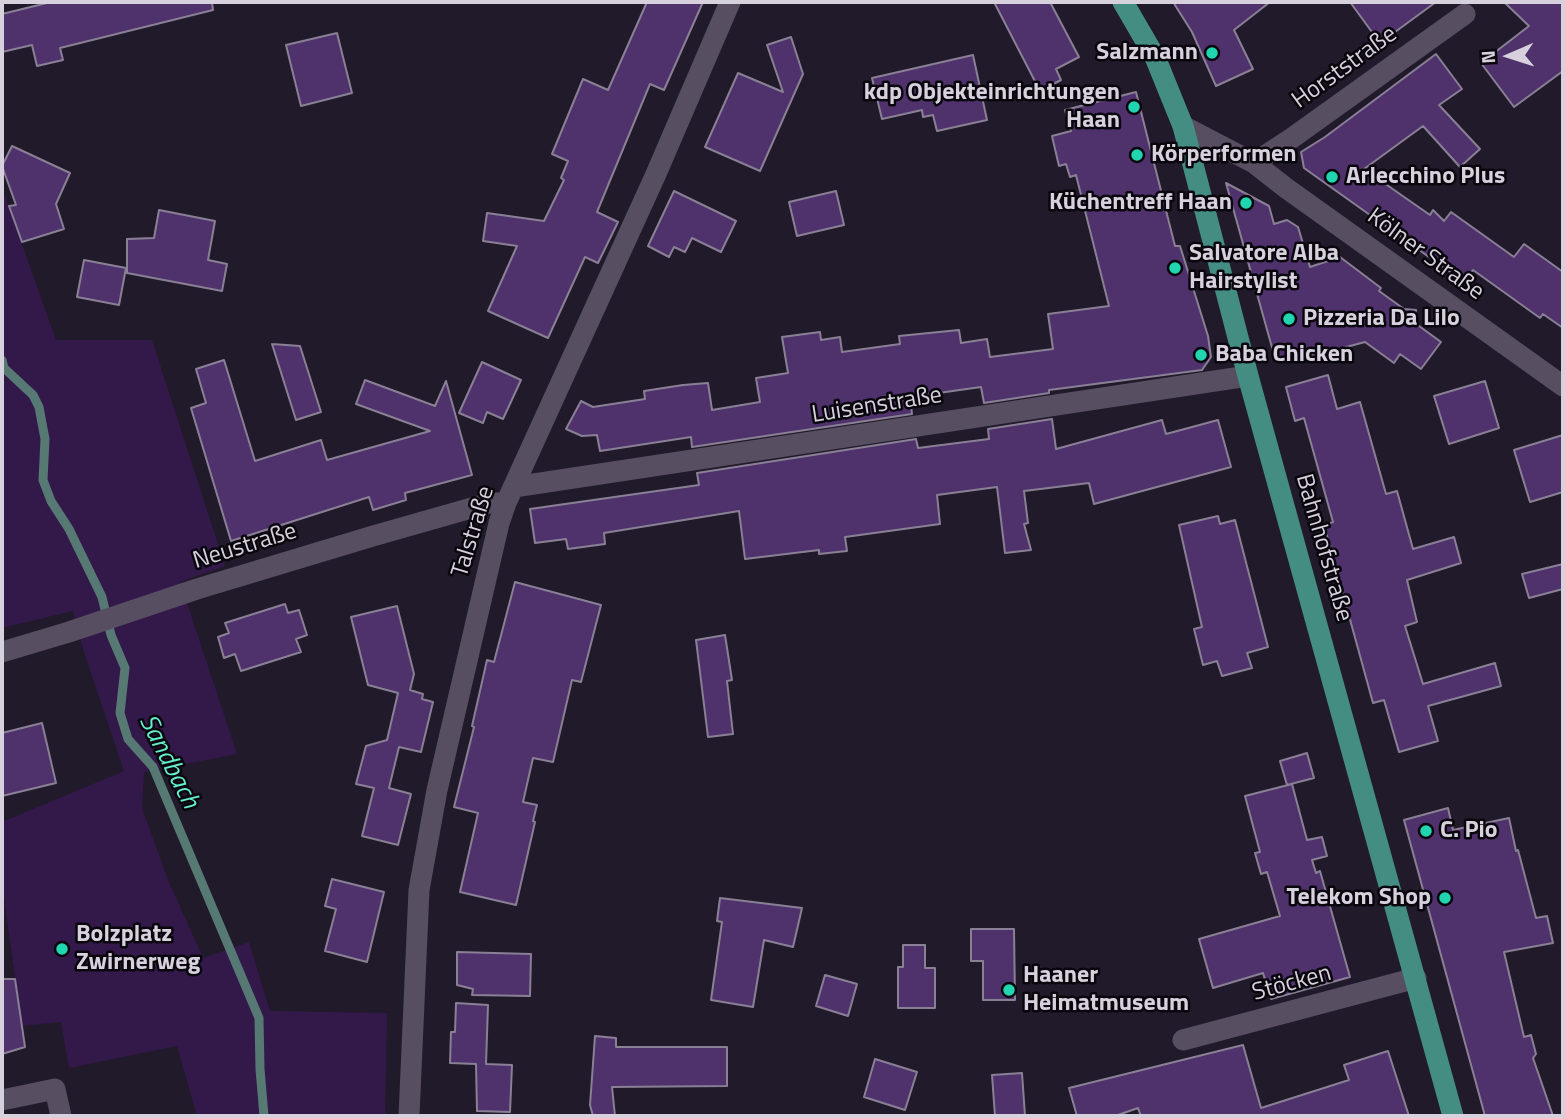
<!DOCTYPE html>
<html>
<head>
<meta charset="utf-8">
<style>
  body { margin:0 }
  #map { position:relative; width:1565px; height:1118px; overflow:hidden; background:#211a2a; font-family:"Titillium Web",sans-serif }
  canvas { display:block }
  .frame { position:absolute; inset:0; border:4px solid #d6d1dd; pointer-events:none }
  .north { position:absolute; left:1474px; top:21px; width:70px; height:70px; -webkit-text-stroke:5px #09070d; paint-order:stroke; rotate:267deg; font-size:19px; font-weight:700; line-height:28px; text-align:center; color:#d6d1dd }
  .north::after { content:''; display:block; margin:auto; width:24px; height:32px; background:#d6d1dd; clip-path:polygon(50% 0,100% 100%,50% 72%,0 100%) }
</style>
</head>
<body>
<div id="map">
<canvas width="1565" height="1118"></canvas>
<div class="frame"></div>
<div class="north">N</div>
</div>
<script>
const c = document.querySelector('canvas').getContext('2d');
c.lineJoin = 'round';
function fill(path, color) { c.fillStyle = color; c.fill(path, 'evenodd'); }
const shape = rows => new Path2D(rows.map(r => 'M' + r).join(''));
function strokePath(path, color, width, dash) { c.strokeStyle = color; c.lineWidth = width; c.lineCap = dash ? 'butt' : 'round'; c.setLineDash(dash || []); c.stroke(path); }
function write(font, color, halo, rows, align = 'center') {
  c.font = font + ' "Titillium Web",sans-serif'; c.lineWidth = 5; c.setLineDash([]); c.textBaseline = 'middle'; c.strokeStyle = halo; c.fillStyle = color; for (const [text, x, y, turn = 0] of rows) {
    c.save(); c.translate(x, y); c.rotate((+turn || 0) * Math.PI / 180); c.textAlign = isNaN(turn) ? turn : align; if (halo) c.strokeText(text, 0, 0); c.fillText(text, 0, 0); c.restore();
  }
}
fill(shape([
  [2,188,56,340,152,340,225,566,180,582,237,754,144,772,142,808,168,880,203,958,249,942,270,1011,387,1013,385,1116,197,1116,177,1046,69,1068,61,1022,22,1026,2,884,2,822,124,771,84,652,73,611,2,628]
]), '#33194a');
strokePath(shape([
  [2,360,4,368,33,395,39,407,45,439,43,480,51,501,69,529,102,597,111,635,125,668,120,713,128,739,153,767,259,1018,260,1069,264,1116]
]), '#567973', 9);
const building = shape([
  [51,2,212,2,213,10,60,48,63,60,37,66,32,45,2,52,2,14,51,2],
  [647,2,703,2,664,90,650,84,597,212,618,222,598,263,585,257,548,338,488,311,517,246,483,241,487,213,544,221,564,180,561,178,568,161,552,154,583,79,608,90,647,2],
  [994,2,1050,2,1079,57,1056,69,1061,80,1040,91,994,2],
  [1173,2,1270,2,1234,30,1253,69,1216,86,1192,32,1173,2],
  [1350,2,1436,2,1380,43,1350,2],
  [1504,2,1563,2,1563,71,1514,107,1481,63,1529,26,1504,2],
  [337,33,352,93,301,106,286,45,337,33],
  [791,37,803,74,760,171,705,147,738,73,783,92,767,45,791,37],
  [1436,54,1462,89,1439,105,1480,149,1460,167,1423,126,1364,169,1430,215,1433,210,1444,221,1451,212,1514,257,1524,244,1563,272,1563,328,1543,314,1540,318,1473,270,1464,282,1304,168,1301,152,1325,137,1436,54],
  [973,55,987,120,937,131,933,115,923,117,922,110,882,119,872,78,973,55],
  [1136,92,1175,246,1180,246,1208,336,1211,357,1202,370,1049,390,1049,393,984,403,981,387,910,397,912,414,692,447,691,437,600,451,597,435,582,436,566,429,581,401,593,407,645,399,644,391,683,385,708,383,712,410,760,402,756,378,788,373,782,337,820,332,821,340,840,337,842,352,900,344,899,336,959,330,961,343,987,339,990,357,1053,349,1048,314,1109,306,1076,175,1070,177,1066,164,1059,166,1052,136,1071,131,1065,110,1136,92],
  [12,146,70,173,56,204,64,229,22,242,9,206,16,205,2,166,12,146],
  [1226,183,1269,206,1274,224,1287,220,1298,227,1310,267,1340,257,1381,288,1379,291,1404,309,1416,310,1415,323,1441,342,1421,369,1400,354,1394,363,1365,342,1320,354,1278,360,1276,351,1273,351,1226,183],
  [674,191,736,221,721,252,692,238,685,252,674,247,669,257,648,246,674,191],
  [836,191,844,225,797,236,789,202,836,191],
  [159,210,215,221,208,260,227,264,222,291,127,273,127,239,154,238,159,210],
  [84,260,126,268,119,305,77,297,84,260],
  [272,344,300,346,321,412,296,420,272,344],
  [224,360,255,461,321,440,327,460,430,431,356,404,365,380,435,406,446,381,472,475,405,493,406,500,373,510,369,497,231,541,191,408,206,403,196,369,224,360],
  [482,362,521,380,503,419,487,412,483,423,459,413,482,362],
  [1328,375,1337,409,1360,402,1386,494,1397,491,1413,549,1454,537,1461,563,1407,580,1417,622,1405,626,1423,684,1495,663,1501,686,1428,706,1438,741,1399,752,1384,700,1373,703,1324,525,1333,522,1304,418,1295,421,1286,387,1328,375],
  [1485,381,1499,428,1449,444,1434,396,1485,381],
  [1052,419,1056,449,1162,420,1166,434,1218,420,1231,467,1094,504,1089,483,1024,491,1028,523,1024,524,1031,550,1005,553,997,487,937,495,940,524,845,537,847,551,819,554,819,550,745,559,739,511,604,533,605,544,568,549,566,539,535,543,530,509,699,485,697,473,916,439,918,448,989,439,988,429,1052,419],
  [1563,435,1563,492,1530,502,1514,450,1563,435],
  [1218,516,1220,524,1235,520,1268,647,1247,653,1252,668,1222,676,1217,661,1203,665,1194,629,1202,627,1179,525,1218,516],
  [1563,564,1563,589,1529,598,1522,574,1563,564],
  [515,582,601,605,581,682,572,680,553,762,533,758,523,802,537,805,533,821,535,822,516,905,460,892,478,813,454,807,474,727,472,726,487,660,494,662,515,582],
  [285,604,288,613,299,610,307,635,296,639,301,652,241,671,235,654,224,658,218,637,229,633,225,623,285,604],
  [397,606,414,674,410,690,423,694,422,699,433,702,421,752,399,747,389,788,411,794,398,845,362,836,374,788,356,784,366,746,387,740,398,693,368,685,351,617,397,606],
  [725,635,732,680,727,681,733,734,708,737,696,640,725,635],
  [42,723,56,783,2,796,2,733,42,723],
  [1307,753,1314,778,1287,785,1280,761,1307,753],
  [1292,784,1307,840,1322,837,1327,856,1312,860,1316,873,1320,871,1350,977,1271,999,1263,973,1213,988,1199,939,1280,916,1267,872,1261,874,1255,853,1260,852,1245,796,1292,784],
  [1448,808,1453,830,1509,818,1516,851,1518,850,1536,918,1547,916,1553,943,1504,952,1524,1037,1531,1035,1536,1054,1533,1058,1553,1116,1485,1116,1404,820,1448,808],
  [332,879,384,892,367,962,325,951,336,909,325,906,332,879],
  [720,898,802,908,793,947,764,940,753,1007,711,1000,722,922,717,921,720,898],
  [971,929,1014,929,1015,1000,983,1000,983,961,971,961,971,929],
  [903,945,925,945,925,968,935,968,935,1008,898,1008,898,967,903,967,903,945],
  [457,952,531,954,530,996,472,995,473,989,457,985,457,952],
  [825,975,857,984,848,1016,816,1006,825,975],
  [2,979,15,979,25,1047,2,1054,2,979],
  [456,1003,488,1005,486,1064,512,1065,510,1112,477,1111,476,1064,450,1063,451,1032,455,1032,456,1003],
  [595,1036,616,1038,616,1047,727,1047,727,1086,612,1087,615,1116,593,1116,590,1105,595,1036],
  [1243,1045,1261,1108,1349,1080,1344,1065,1388,1051,1409,1116,1141,1116,1138,1108,1115,1116,1077,1116,1069,1088,1243,1045],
  [875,1059,917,1072,905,1110,864,1097,875,1059],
  [1022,1073,1025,1116,995,1116,992,1075,1022,1073]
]);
fill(building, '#4f316c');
strokePath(building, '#898095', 2);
strokePath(shape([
  [1183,126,1254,163,1286,188,1563,386],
  [1254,163,1292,138,1465,14],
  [514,487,1248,376],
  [2,652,69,632,197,589,373,536,489,503,506,503],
  [1183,1040,1416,978],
  [2,1100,55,1089,61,1116],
  [409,1116,419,890,437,790,499,523,506,503,656,174,730,2]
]), '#574e61', 21);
strokePath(shape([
  [1123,2,1155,57,1183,126,1248,376,1453,1116]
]), '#448d83', 21);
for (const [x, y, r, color] of [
  [1212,53,7,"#20d5b0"],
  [1134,107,7,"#20d5b0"],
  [1137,155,7,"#20d5b0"],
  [1332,177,7,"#20d5b0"],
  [1246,203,7,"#20d5b0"],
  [1175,268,7,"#20d5b0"],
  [1289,319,7,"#20d5b0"],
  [1201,355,7,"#20d5b0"],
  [1426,831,7,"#20d5b0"],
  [1445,898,7,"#20d5b0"],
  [62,949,7,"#20d5b0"],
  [1009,990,7,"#20d5b0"]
]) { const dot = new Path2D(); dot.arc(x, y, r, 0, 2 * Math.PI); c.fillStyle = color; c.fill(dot); strokePath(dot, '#09070d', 2.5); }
write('bold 24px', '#d6d1dd', '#09070d', [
  ["Salzmann",1198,53,"right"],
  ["kdp Objekteinrichtungen",1120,93,"right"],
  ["Haan",1120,121,"right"],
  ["Körperformen",1151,155],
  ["Arlecchino Plus",1346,177],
  ["Küchentreff Haan",1232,203,"right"],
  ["Salvatore Alba",1189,254],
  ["Hairstylist",1189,282],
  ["Pizzeria Da Lilo",1303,319],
  ["Baba Chicken",1215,355],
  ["C. Pio",1440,831],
  ["Telekom Shop",1431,898,"right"],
  ["Bolzplatz",76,935],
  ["Zwirnerweg",76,963],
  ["Haaner",1023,976],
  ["Heimatmuseum",1023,1004]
], 'left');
write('24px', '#d6d1dd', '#09070d', [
  ["Horststraße",1345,68,-36],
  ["Kölner Straße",1425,255,36],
  ["Luisenstraße",877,406,-9],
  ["Talstraße",474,532,-73],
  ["Neustraße",245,547,-17],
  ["Bahnhofstraße",1323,548,74],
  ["Stöcken",1292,984,-15]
]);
write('italic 26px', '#65eecb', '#09070d', [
  ["Sandbach",168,762,63]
]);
</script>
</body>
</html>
